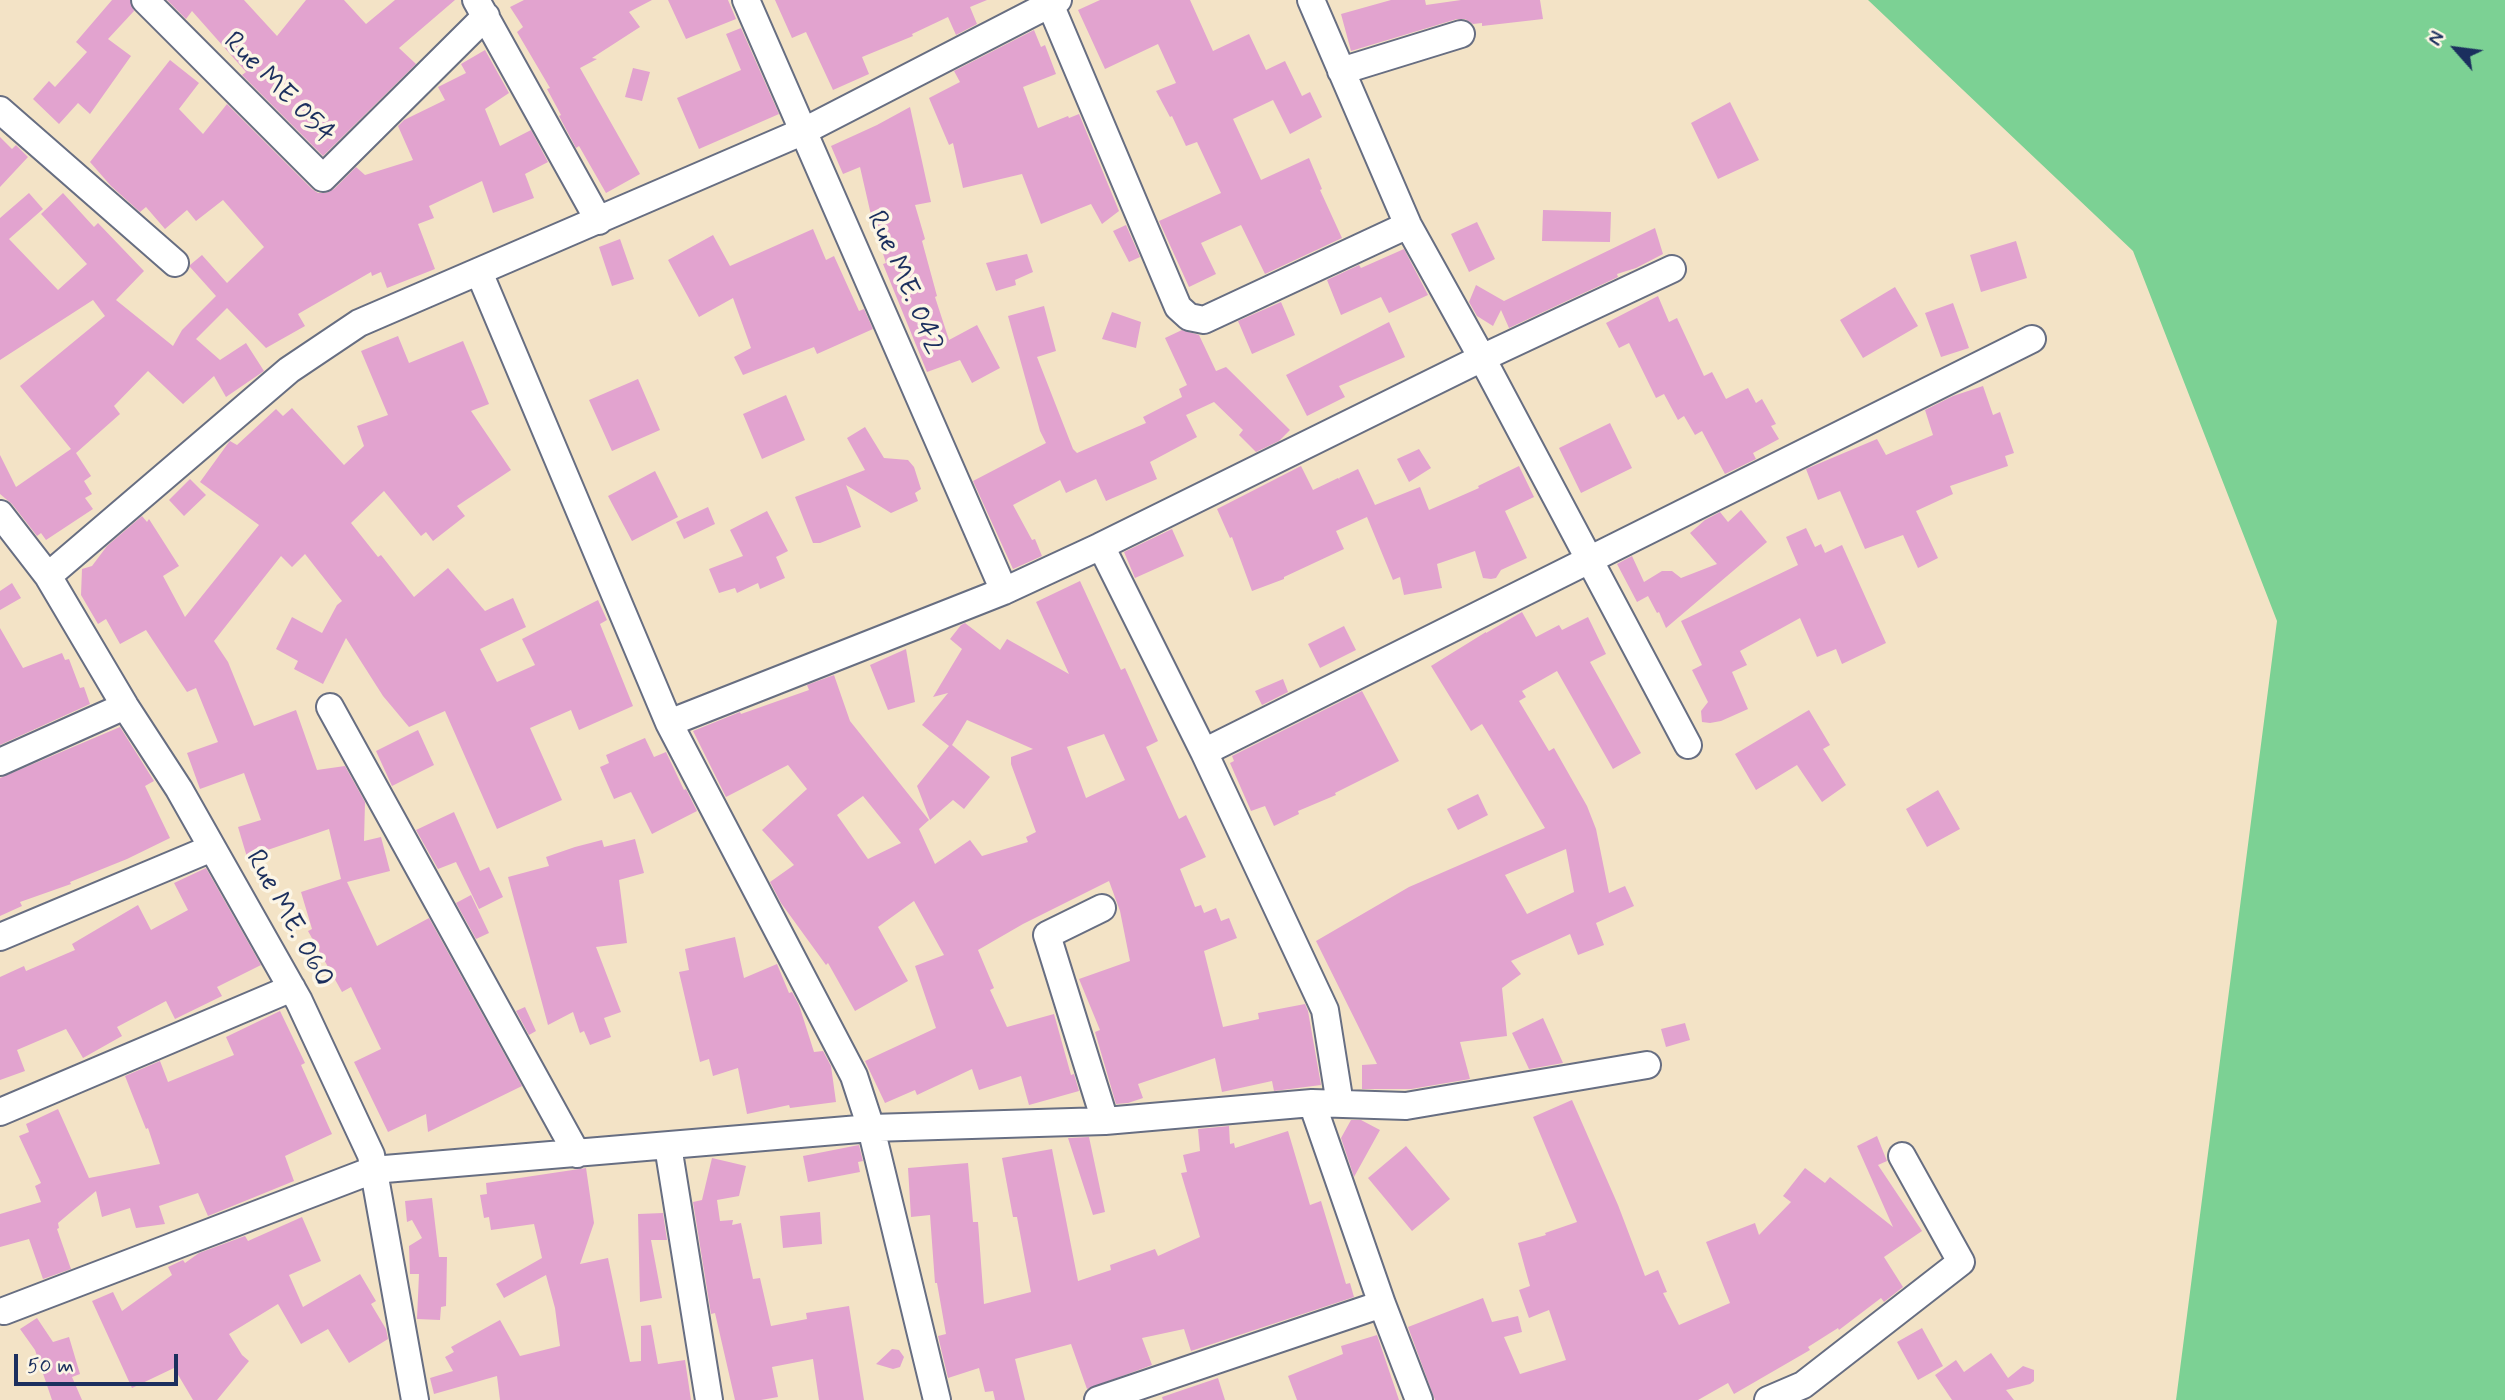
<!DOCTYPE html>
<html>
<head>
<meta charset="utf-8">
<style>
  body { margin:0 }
  #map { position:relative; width:2505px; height:1400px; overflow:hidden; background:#f3e3c6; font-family:Mynerve,sans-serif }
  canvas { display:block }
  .north { position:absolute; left:2421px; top:14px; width:70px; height:70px; -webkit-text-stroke:5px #fcf5e5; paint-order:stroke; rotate:298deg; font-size:19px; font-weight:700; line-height:28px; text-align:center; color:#1b2f5e }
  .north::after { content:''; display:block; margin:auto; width:24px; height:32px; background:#1b2f5e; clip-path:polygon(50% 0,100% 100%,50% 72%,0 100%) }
  .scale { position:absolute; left:14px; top:1354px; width:164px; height:32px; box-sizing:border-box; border:4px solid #1b2f5e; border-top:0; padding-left:9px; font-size:21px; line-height:24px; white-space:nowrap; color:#1b2f5e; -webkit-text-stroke:5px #fcf5e5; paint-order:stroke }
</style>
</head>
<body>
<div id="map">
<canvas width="2505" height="1400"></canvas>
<div class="north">N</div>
<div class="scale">50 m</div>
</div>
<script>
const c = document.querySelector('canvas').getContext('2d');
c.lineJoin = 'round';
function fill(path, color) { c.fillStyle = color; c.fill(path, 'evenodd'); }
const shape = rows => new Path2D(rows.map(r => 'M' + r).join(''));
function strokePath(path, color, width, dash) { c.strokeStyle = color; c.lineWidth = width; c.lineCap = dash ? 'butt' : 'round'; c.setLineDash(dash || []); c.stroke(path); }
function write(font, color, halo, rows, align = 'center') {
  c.font = font + ' Mynerve,sans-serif'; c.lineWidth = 7; c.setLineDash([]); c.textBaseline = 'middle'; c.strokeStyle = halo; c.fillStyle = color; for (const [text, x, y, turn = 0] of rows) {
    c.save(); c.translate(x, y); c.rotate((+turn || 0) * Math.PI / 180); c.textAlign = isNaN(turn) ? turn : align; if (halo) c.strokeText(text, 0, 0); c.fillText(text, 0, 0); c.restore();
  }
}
fill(shape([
  [1868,0,2505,0,2505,1400,2176,1400,2277,621,2133,251]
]), '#7cd194');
fill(shape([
  [112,0,130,0,134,11,108,39,131,56,90,114,78,103,59,124,33,99,49,81,55,87,87,52,76,42],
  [167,0,244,0,277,36,306,0,344,0,366,24,395,0,455,0,399,48,416,64,323,156,242,75,246,72,192,11,186,19],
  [524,0,652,0,629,12,640,27,592,58,597,59,580,68,640,174,606,193,579,146,576,148,559,116,561,115,547,89,550,88,517,32,523,27,510,7],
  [668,0,728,0,736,19,686,39],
  [775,0,987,0,970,7,977,24,956,35,948,17,912,34,913,36,862,57,869,74,833,90,806,32,792,38],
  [1100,0,1190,0,1213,51,1249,34,1266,70,1285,61,1302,96,1310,92,1322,117,1290,134,1273,100,1233,119,1261,180,1309,158,1322,189,1320,190,1342,238,1265,274,1241,225,1201,243,1216,274,1189,287,1159,221,1221,193,1197,142,1186,146,1172,116,1170,117,1156,91,1176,83,1158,44,1105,69,1078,10],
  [1391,0,1425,0,1426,5,1461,0,1540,0,1543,19,1482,26,1482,23,1473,24,1465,19,1457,19,1351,51,1341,14],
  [741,28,779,114,699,149,677,98,741,70,726,34],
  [1034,30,1041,47,1045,45,1056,74,1023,87,1038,128,1068,116,1069,118,1079,114,1119,211,1102,224,1091,204,1041,224,1022,174,963,188,953,143,949,145,929,98,960,82,954,71],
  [485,50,509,93,485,109,500,146,531,130,548,162,525,174,534,198,493,213,482,181,429,206,434,218,418,224,435,269,387,288,381,272,372,276,371,272,298,314,305,326,266,348,227,308,196,339,220,360,246,343,264,371,226,397,214,376,183,404,148,371,114,406,120,414,76,453,91,476,84,481,92,494,85,498,93,509,46,540,41,533,37,536,12,504,0,494,0,455,16,487,71,449,20,386,105,316,93,300,0,360,0,218,29,193,43,209,9,239,58,290,87,264,41,214,63,193,94,227,98,223,144,271,116,300,173,346,182,330,216,296,190,267,190,265,202,255,227,283,264,247,223,200,196,221,187,210,165,229,146,207,140,212,111,186,90,162,170,60,199,83,179,109,203,134,227,104,312,189,318,193,326,193,334,189,356,167,365,175,413,160,398,126,404,120,445,100,438,87,466,73,461,64],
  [633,68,650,72,642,101,625,97],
  [1730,102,1759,160,1718,179,1691,123],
  [910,107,931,202,915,205,925,239,922,241,937,296,935,297,949,340,977,325,1000,368,972,383,960,360,927,372,883,264,886,263,871,215,860,167,843,174,831,146,877,125],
  [0,137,12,149,16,145,28,157,0,187],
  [1543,210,1611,212,1610,242,1542,241],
  [1477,222,1495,259,1469,272,1451,234],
  [1126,225,1140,257,1129,262,1113,231],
  [1655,228,1663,254,1636,268,1617,274,1618,277,1509,328,1501,310,1493,326,1477,316,1469,302,1476,285,1504,301],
  [813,229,826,260,834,256,859,311,864,309,873,329,817,354,814,347,743,375,734,357,751,348,733,298,699,317,668,260,713,235,730,266],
  [620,239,634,279,612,286,599,247],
  [2016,241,2027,278,1981,292,1970,255],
  [1404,249,1428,295,1389,313,1381,297,1341,315,1327,280,1359,265,1361,268],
  [1027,254,1033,272,1015,280,1016,285,996,291,986,263],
  [1895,287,1918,326,1863,358,1840,320],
  [1658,296,1669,322,1677,318,1704,376,1712,372,1726,399,1748,388,1756,403,1762,399,1776,424,1771,426,1779,439,1753,453,1756,459,1725,474,1702,431,1695,435,1684,416,1678,420,1664,394,1656,398,1629,343,1619,348,1606,323],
  [1281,302,1295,335,1252,354,1238,321],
  [1953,303,1969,348,1941,357,1925,313],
  [1044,306,1056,351,1037,357,1073,449,1077,453,1146,423,1143,417,1182,397,1179,389,1187,385,1165,338,1182,330,1199,335,1216,371,1226,367,1290,430,1279,441,1256,452,1239,435,1243,430,1214,402,1186,415,1197,437,1150,462,1157,479,1106,501,1096,479,1066,493,1060,480,1013,505,1032,540,1035,539,1042,556,1013,569,973,481,1046,443,1040,431,1008,316],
  [1112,312,1141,322,1136,348,1102,339],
  [1389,322,1405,357,1339,386,1345,397,1307,416,1286,375],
  [398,336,409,363,463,341,489,404,471,411,511,470,457,506,465,516,433,541,426,532,421,536,384,491,351,523,378,557,381,555,414,597,448,568,485,611,513,598,526,627,480,649,497,682,535,665,522,639,598,600,607,620,600,624,633,706,579,730,571,710,530,728,562,800,497,829,445,711,409,727,383,696,346,638,323,684,294,669,298,661,276,649,292,617,322,633,337,605,342,601,305,554,292,567,281,556,214,641,228,662,254,726,296,710,317,770,345,766,365,802,364,841,381,837,390,871,347,882,377,946,429,918,522,1086,428,1132,426,1114,388,1132,354,1062,381,1049,351,987,342,992,308,931,312,929,301,892,341,879,329,829,247,857,238,827,261,820,244,773,200,789,187,753,218,742,196,688,187,692,146,630,120,644,106,619,98,624,81,595,82,569,92,566,107,546,142,516,147,522,149,519,179,566,163,576,185,617,259,525,200,482,229,442,230,441,237,445,276,409,283,416,292,408,344,465,364,446,357,426,388,415,361,351],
  [638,379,660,430,612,451,589,400],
  [1983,386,1993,415,2000,412,2014,453,2005,456,2008,466,1950,486,1953,494,1916,511,1938,558,1918,568,1903,535,1865,549,1840,491,1818,500,1806,469,1877,439,1886,455,1933,435,1925,410,1953,396],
  [786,395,805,440,762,459,743,414],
  [1610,423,1632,468,1581,493,1559,448],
  [865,427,884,458,908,460,914,467,921,489,915,493,918,501,891,513,846,485,861,527,820,543,813,543,795,497,865,470,847,438],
  [1419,449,1431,468,1409,482,1397,459],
  [1301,466,1313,490,1338,478,1340,480,1339,478,1358,469,1375,505,1420,487,1429,510,1479,488,1478,486,1519,466,1534,497,1505,511,1527,558,1501,570,1496,578,1491,579,1483,578,1475,551,1437,564,1442,588,1404,595,1400,577,1393,580,1367,517,1336,531,1344,549,1284,577,1284,579,1252,591,1232,537,1230,538,1217,509],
  [655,471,678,517,632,541,608,496],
  [190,479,206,495,184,516,169,500],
  [708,507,715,524,684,539,676,522],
  [1741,510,1767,542,1666,628,1659,612,1657,613,1648,596,1637,602,1617,564,1632,556,1644,582,1662,571,1672,571,1681,578,1717,564,1690,533,1705,520,1720,512,1728,522],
  [767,511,788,551,776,557,785,578,760,589,758,583,737,593,735,588,719,593,709,569,743,556,730,530],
  [1806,528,1815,547,1821,544,1825,553,1842,545,1886,643,1842,664,1836,649,1817,657,1800,618,1740,651,1747,665,1732,672,1748,709,1721,721,1710,723,1702,722,1701,711,1708,702,1692,670,1702,665,1681,621,1798,565,1786,537],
  [1172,529,1184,556,1135,578,1124,552],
  [1080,581,1121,670,1125,668,1158,741,1146,747,1179,819,1186,815,1206,857,1180,869,1195,907,1201,905,1204,913,1216,908,1221,921,1229,918,1237,938,1204,951,1223,1027,1259,1019,1258,1013,1305,1004,1308,1011,1321,1085,1274,1091,1272,1081,1222,1092,1215,1058,1138,1084,1143,1098,1128,1103,1116,1104,1095,1032,1100,1030,1079,979,1130,961,1120,911,1109,881,1023,924,978,950,994,988,990,990,1007,1027,1054,1014,1071,1075,1074,1074,1079,1091,1029,1105,1021,1076,979,1090,972,1069,917,1095,915,1090,885,1103,865,1061,936,1028,915,966,944,955,914,901,878,927,908,981,855,1011,828,963,826,965,781,903,770,882,794,865,762,830,807,789,788,765,726,797,693,731,740,712,741,714,809,690,807,685,834,675,850,721,929,820,919,829,935,864,970,840,982,856,1028,842,1026,837,1036,832,1011,764,1011,757,1033,749,967,720,952,745,990,777,964,809,953,800,930,820,917,786,949,746,922,725,948,693,933,697,962,649,950,639,961,625,965,623,1000,650,1007,639,1069,674,1036,602],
  [1104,734,1125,780,1086,798,1067,747],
  [863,796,901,843,868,859,837,815],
  [12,583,21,598,0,610,0,591],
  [1522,612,1536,637,1559,625,1562,630,1588,617,1606,654,1590,662,1641,753,1613,769,1557,671,1522,691,1526,697,1519,701,1549,751,1554,748,1587,806,1596,829,1609,893,1625,886,1634,906,1596,923,1604,945,1578,955,1570,934,1511,961,1521,974,1502,988,1507,1036,1460,1042,1470,1079,1411,1089,1362,1089,1362,1065,1377,1064,1316,941,1409,887,1545,828,1482,724,1471,731,1431,666,1486,632,1486,633],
  [1566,849,1574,892,1527,914,1505,875],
  [1344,626,1356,650,1320,668,1308,644],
  [0,628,23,668,62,653,65,660,69,659,80,688,84,687,90,704,0,745],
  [906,649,915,702,888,710,870,665],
  [1283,679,1288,692,1262,705,1255,691],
  [1362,691,1399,761,1335,793,1336,795,1298,811,1299,814,1274,826,1265,806,1251,811,1230,763,1234,761,1232,756],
  [1809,710,1830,745,1823,749,1846,785,1822,802,1797,765,1756,790,1735,754],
  [120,727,154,781,145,786,170,838,127,859,70,882,71,884,20,902,22,906,0,916,0,778],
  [418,730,434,765,392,786,376,751],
  [645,738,654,757,666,752,684,790,686,789,697,811,652,834,631,792,614,799,600,767,609,763,606,755],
  [1938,790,1960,829,1927,847,1906,809],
  [1478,794,1488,815,1458,830,1447,809],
  [454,812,480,871,489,867,503,897,479,909,456,862,438,869,416,830],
  [635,839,644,873,619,880,627,943,596,947,621,1012,604,1018,611,1037,590,1045,584,1031,580,1033,573,1012,548,1025,508,877,549,866,546,857,575,847,602,840,604,847],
  [206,868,261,965,217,987,222,996,175,1019,166,1001,117,1027,122,1036,83,1058,66,1029,17,1050,25,1071,0,1080,0,977,24,966,26,971,75,950,72,944,138,905,151,930,188,910,174,883],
  [471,895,489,933,476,939,456,903],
  [735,937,744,978,777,964,789,993,792,992,799,1005,814,1052,823,1051,831,1066,836,1102,790,1108,789,1105,747,1114,738,1068,713,1076,709,1059,700,1062,679,972,689,970,685,949],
  [525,1007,536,1031,529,1035,516,1011],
  [280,1011,305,1063,301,1065,332,1134,285,1156,294,1181,208,1216,198,1193,159,1206,165,1224,136,1228,130,1208,102,1217,96,1191,58,1223,59,1228,57,1229,71,1269,43,1279,29,1239,0,1247,0,1214,41,1202,35,1186,41,1183,19,1136,29,1132,26,1124,58,1109,89,1178,160,1164,148,1128,146,1129,125,1076,160,1061,168,1082,234,1055,226,1037],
  [1543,1018,1563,1063,1529,1069,1512,1033],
  [1685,1023,1690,1040,1666,1047,1661,1029],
  [1572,1100,1618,1205,1645,1276,1658,1270,1667,1292,1663,1293,1679,1325,1730,1303,1706,1242,1755,1223,1759,1235,1791,1202,1783,1196,1805,1168,1825,1183,1830,1177,1893,1227,1857,1146,1877,1136,1887,1161,1878,1165,1922,1231,1884,1257,1903,1287,1884,1302,1881,1298,1839,1330,1838,1328,1808,1347,1810,1350,1734,1394,1728,1383,1698,1400,1435,1400,1408,1327,1483,1298,1492,1322,1518,1316,1522,1332,1504,1337,1520,1374,1566,1360,1549,1310,1529,1318,1519,1290,1530,1286,1518,1243,1546,1235,1545,1233,1577,1222,1533,1117],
  [1351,1120,1361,1120,1380,1130,1354,1177,1341,1138],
  [1229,1126,1230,1144,1234,1143,1235,1148,1288,1131,1310,1205,1321,1201,1346,1284,1350,1283,1354,1297,1191,1351,1184,1329,1142,1338,1152,1365,1087,1389,1071,1344,1015,1359,1025,1400,995,1400,993,1391,985,1392,979,1368,948,1378,938,1336,946,1334,937,1283,935,1283,930,1215,911,1217,908,1168,968,1163,973,1222,978,1222,984,1304,1031,1292,1017,1217,1013,1217,1002,1158,1052,1149,1078,1281,1111,1270,1110,1265,1155,1249,1158,1256,1200,1237,1181,1173,1187,1172,1183,1155,1200,1151,1198,1129],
  [1089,1137,1105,1212,1093,1215,1068,1138],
  [859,1145,863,1161,858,1162,860,1172,808,1182,803,1156],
  [1406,1146,1450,1199,1412,1231,1368,1178],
  [712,1158,746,1166,739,1196,717,1200,720,1221,733,1220,732,1225,741,1223,753,1279,760,1278,771,1326,807,1319,806,1313,849,1306,864,1400,819,1400,813,1359,772,1367,778,1397,761,1400,735,1400,715,1313,711,1314,693,1202,702,1200],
  [586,1168,594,1223,580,1264,608,1258,630,1362,641,1361,641,1326,651,1325,658,1364,685,1360,691,1400,500,1400,497,1376,434,1394,430,1378,453,1371,445,1357,454,1352,451,1347,500,1320,520,1356,560,1346,555,1308,546,1275,504,1298,496,1284,542,1258,534,1224,491,1230,489,1217,484,1218,480,1195,487,1194,486,1183],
  [432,1198,439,1257,447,1257,446,1306,441,1307,440,1320,417,1319,419,1274,410,1274,409,1246,422,1238,412,1220,407,1222,405,1201],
  [820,1212,822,1244,783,1248,780,1216],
  [663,1213,667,1240,651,1240,662,1298,640,1302,638,1214],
  [302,1217,321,1261,289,1275,303,1307,360,1274,376,1301,371,1304,386,1329,388,1339,349,1363,328,1329,301,1344,278,1304,229,1334,242,1355,249,1361,217,1400,193,1400,174,1368,132,1388,92,1301,113,1292,122,1311,172,1275,168,1267,183,1260,185,1263,199,1253,245,1236,248,1241],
  [37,1318,53,1342,69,1337,80,1374,72,1377,82,1400,52,1400,35,1350,20,1329],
  [1922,1328,1943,1366,1918,1380,1897,1342],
  [1377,1335,1399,1400,1297,1400,1288,1376,1343,1354,1341,1346],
  [892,1349,899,1350,904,1357,900,1367,893,1369,876,1364],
  [1991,1353,2008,1378,2023,1366,2034,1370,2034,1381,2030,1384,2006,1390,2014,1400,1952,1400,1935,1375,1956,1360,1964,1372],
  [1218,1378,1225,1400,1163,1400,1162,1397]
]), '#e2a3cf');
const minor = shape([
  [145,0,323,178,486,16],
  [476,0,599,221],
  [746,0,1004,591],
  [1311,0,1408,225,1482,358,1688,745],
  [1050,4,1178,307,1189,317,1204,320,1408,225],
  [1341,71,1461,34],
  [0,110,175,263],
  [479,272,669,723,854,1076,871,1128,937,1400],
  [0,514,48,576,125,706,179,789,299,1001,371,1155,415,1400],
  [1101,546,1204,752,1325,1010,1340,1104],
  [48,576,289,370,359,323,804,131,1058,0],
  [330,707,577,1154],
  [669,723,1004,591,1101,546,1482,358,1672,269],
  [1204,752,2032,339],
  [0,762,125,706],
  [1102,908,1047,935,1105,1121],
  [0,937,212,848],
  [1312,1103,1382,1304,1419,1400],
  [0,1112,292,988],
  [668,1146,709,1400],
  [4,1311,373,1170,871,1128,1105,1121,1312,1103,1406,1106,1647,1065],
  [1098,1400,1382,1304],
  [1768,1400,1803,1385,1961,1262,1902,1156]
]);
strokePath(minor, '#676e82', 30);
strokePath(minor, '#fff', 26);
write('28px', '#1b2f5e', '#fcf5e5', [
  ["Rue ME 054",278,89,45],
  ["Rue ME. 042",904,283,66],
  ["Rue ME. 060",288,919,61]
]);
</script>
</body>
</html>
